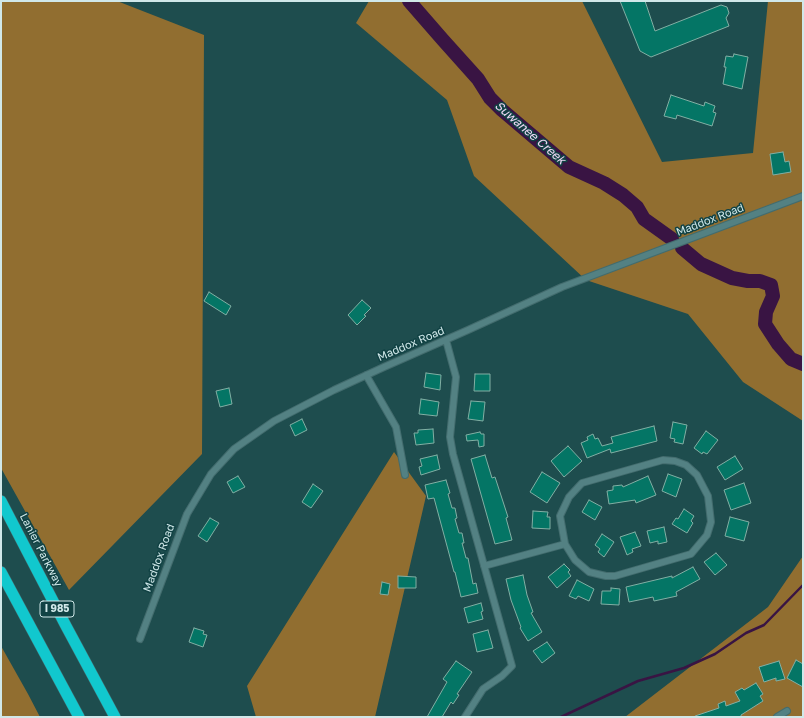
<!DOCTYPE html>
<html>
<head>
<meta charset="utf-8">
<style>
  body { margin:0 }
  #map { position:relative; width:804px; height:718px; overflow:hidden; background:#1e4d4e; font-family:"Golos Text",sans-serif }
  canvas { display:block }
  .frame { position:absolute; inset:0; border:2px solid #d0e8e9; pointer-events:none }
</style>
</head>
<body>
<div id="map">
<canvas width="804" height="718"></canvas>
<div class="frame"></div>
</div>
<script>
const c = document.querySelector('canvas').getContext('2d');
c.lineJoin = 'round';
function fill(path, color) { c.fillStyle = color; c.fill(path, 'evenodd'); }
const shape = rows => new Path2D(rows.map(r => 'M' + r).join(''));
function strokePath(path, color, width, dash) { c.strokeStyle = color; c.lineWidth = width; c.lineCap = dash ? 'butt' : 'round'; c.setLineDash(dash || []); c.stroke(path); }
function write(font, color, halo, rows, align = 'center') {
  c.font = font + ' "Golos Text",sans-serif'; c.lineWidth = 3; c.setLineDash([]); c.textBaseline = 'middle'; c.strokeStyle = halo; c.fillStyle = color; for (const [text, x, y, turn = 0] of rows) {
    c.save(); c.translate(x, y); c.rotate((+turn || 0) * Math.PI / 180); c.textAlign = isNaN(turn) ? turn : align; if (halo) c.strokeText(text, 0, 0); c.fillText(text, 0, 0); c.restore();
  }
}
fill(shape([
  [1,1,117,1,204,35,202,454,69,590,1,468],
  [369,1,582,1,662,162,753,153,768,1,803,1,803,421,743,382,688,314,586,280,474,176,447,100,356,23],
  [394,452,426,496,375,717,256,717,247,686],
  [803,556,803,717,625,717,768,607],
  [1,646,28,694,40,717,1,717]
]), '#916e30');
strokePath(shape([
  [561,717,638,681,684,668,715,654,746,633,764,625,803,585]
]), '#391443', 2.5);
strokePath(shape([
  [409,1,443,40,478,79,490,98,502,110,569,167,604,183,623,195,637,207,644,219,672,239],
  [682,248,701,264,732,278,748,281,760,281,771,285,773,296,766,312,765,324,778,344,791,359,803,364]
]), '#391443', 14);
const building = shape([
  [620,1,645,1,655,31,721,5,727,7,729,13,726,18,729,26,651,57,640,51,620,1],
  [734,54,748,57,742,89,723,84,726,67,724,67,726,56,733,57,734,54],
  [671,95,704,106,705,102,715,106,713,112,716,113,712,126,677,115,676,119,664,116,671,95],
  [783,152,785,162,789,161,791,172,773,175,770,154,783,152],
  [209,292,231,306,226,315,204,301,209,292],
  [362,300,371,308,364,315,366,316,357,325,348,315,362,300],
  [426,373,441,375,440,390,424,387,426,373],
  [475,374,490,374,490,391,474,391,475,374],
  [229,388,232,404,220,407,216,391,229,388],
  [421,399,439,402,437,416,419,414,421,399],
  [471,401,485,402,483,421,468,419,471,401],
  [302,419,307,430,295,436,290,425,302,419],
  [673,422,687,425,683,444,674,442,675,439,670,438,673,422],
  [654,426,657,441,611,453,610,449,587,458,581,443,588,440,587,437,593,434,595,439,598,438,602,446,613,443,611,437,654,426],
  [433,429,434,443,416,445,414,433,418,433,418,430,433,429],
  [706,431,718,440,707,454,703,452,702,454,694,448,706,431],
  [480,432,481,434,484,434,484,446,479,447,478,440,467,441,466,435,480,432],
  [568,446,582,461,564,477,551,461,568,446],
  [437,455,440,469,421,475,419,467,422,466,420,459,437,455],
  [485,455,492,478,495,477,508,517,506,518,512,540,495,544,471,459,485,455],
  [735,456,743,469,725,480,717,467,735,456],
  [542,472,560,483,547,503,530,492,542,472],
  [668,474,682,479,676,497,662,491,668,474],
  [238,476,245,487,233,493,227,482,238,476],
  [648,476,656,495,636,503,635,500,609,504,607,491,613,490,613,486,622,485,623,487,648,476],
  [446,480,450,493,448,494,452,508,455,508,457,518,455,519,459,533,462,533,464,543,462,543,466,558,468,558,473,584,476,583,478,593,461,597,455,572,454,572,434,498,428,499,425,485,446,480],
  [744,483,751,503,731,510,724,490,744,483],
  [313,484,323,491,311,508,302,502,313,484],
  [589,500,602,507,595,520,582,512,589,500],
  [684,509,694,516,691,521,693,523,687,533,672,524,676,518,678,519,684,509],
  [533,511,548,512,547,517,550,517,550,529,532,528,533,511],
  [730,517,749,522,744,541,725,536,730,517],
  [210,518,219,523,207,542,198,536,210,518],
  [664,527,667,542,658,544,658,541,650,543,647,531,664,527],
  [635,532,641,546,632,549,633,552,627,555,620,537,635,532],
  [602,534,614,542,604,557,598,552,600,549,595,545,602,534],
  [716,553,727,565,715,575,704,562,716,553],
  [564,564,570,570,568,572,571,576,557,588,548,577,564,564],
  [693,567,700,579,676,592,677,596,654,601,653,597,629,602,626,587,672,576,672,578,693,567],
  [523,575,527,595,533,612,531,613,542,632,528,641,520,628,521,627,511,600,506,579,523,575],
  [398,576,416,577,416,588,398,588,398,576],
  [577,580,594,589,589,601,578,596,576,599,569,596,577,580],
  [382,582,390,584,388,595,380,594,382,582],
  [611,588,620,589,619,605,601,604,602,591,611,591,611,588],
  [481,603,483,611,481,612,483,619,468,623,464,608,481,603],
  [194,628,204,631,203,634,207,635,203,647,189,642,194,628],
  [488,630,493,648,477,652,473,634,488,630],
  [547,642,555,653,542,663,533,651,547,642],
  [796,660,803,664,803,687,787,678,796,660],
  [456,661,472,672,457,694,459,695,453,704,451,702,442,717,427,717,447,682,443,679,456,661],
  [779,661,785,679,776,681,776,678,764,682,759,667,779,661],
  [756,683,763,694,760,696,763,701,741,715,741,717,695,717,695,716,719,708,718,704,725,701,726,706,740,701,735,692,742,688,744,690,756,683]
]);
fill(building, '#047565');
strokePath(building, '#82afa4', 1);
const street = shape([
  [446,340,456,377,450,437,453,454,512,666,502,676,483,689,465,717],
  [366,375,396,427,405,475],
  [484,566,565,544,575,560,589,572,606,576,615,576,691,554,707,535,711,522,708,496,697,475,686,465,675,461,663,460,582,483,569,497,560,516,565,544],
  [140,639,187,514,211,474,234,449,274,421,334,390,384,367,468,330,562,287,803,196],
  [777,717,787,711]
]);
const highway = shape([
  [1,501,66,626,115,717],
  [1,572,79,717]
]);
strokePath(street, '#436c6e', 8);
strokePath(highway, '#436c6e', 12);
strokePath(street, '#538183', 6);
strokePath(highway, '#11c8ce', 11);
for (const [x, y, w] of [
  [57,609,34]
]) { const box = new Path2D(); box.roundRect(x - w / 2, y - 8, w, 16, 3); c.fillStyle = '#114244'; c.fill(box); strokePath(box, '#d0e8e9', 1); }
write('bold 10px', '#d0e8e9', null, [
  ["I 985",57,609]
]);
write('11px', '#d0e8e9', '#114244', [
  ["Maddox Road",710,220,-21],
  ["Maddox Road",411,344,-23],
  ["Lanier Parkway",41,550,63],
  ["Maddox Road",159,558,-70]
]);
write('italic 12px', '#efd7f6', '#114244', [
  ["Suwanee Creek",530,133,41]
]);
</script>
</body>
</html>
